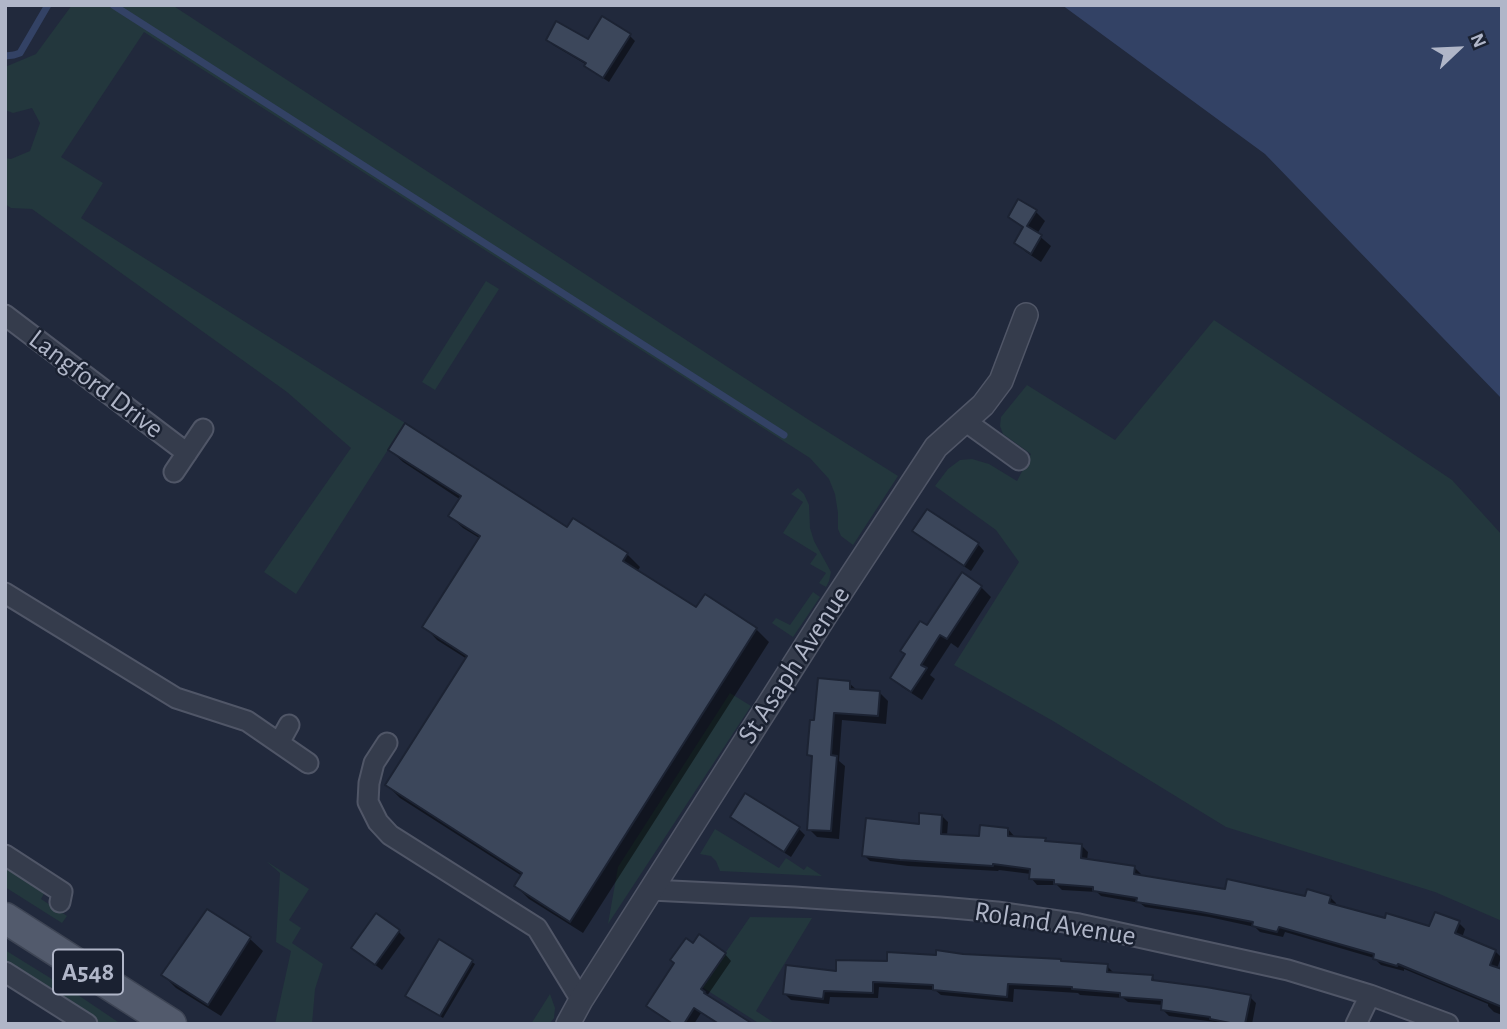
<!DOCTYPE html>
<html>
<head>
<meta charset="utf-8">
<style>
  body { margin:0 }
  #map { position:relative; width:1507px; height:1029px; overflow:hidden; background:#21293c; font-family:"Alegreya Sans",sans-serif }
  canvas { display:block }
  .frame { position:absolute; inset:0; border:7px solid #b0b6c8; pointer-events:none }
  .north { position:absolute; left:1423px; top:14px; width:70px; height:70px; -webkit-text-stroke:5px #1a2131; paint-order:stroke; rotate:67deg; font-size:19px; font-weight:700; line-height:28px; text-align:center; color:#b0b6c8 }
  .north::after { content:''; display:block; margin:auto; width:24px; height:32px; background:#b0b6c8; clip-path:polygon(50% 0,100% 100%,50% 72%,0 100%) }
</style>
</head>
<body>
<div id="map">
<canvas width="1507" height="1029"></canvas>
<div class="frame"></div>
<div class="north">N</div>
</div>
<script>
const c = document.querySelector('canvas').getContext('2d');
c.lineJoin = 'round';
function fill(path, color) { c.fillStyle = color; c.fill(path, 'evenodd'); }
const shape = rows => new Path2D(rows.map(r => 'M' + r).join(''));
function strokePath(path, color, width, dash) { c.strokeStyle = color; c.lineWidth = width; c.lineCap = dash ? 'butt' : 'round'; c.setLineDash(dash || []); c.stroke(path); }
function write(font, color, halo, rows, align = 'center') {
  c.font = font + ' "Alegreya Sans",sans-serif'; c.lineWidth = 5; c.setLineDash([]); c.textBaseline = 'middle'; c.strokeStyle = halo; c.fillStyle = color; for (const [text, x, y, turn = 0] of rows) {
    c.save(); c.translate(x, y); c.rotate((+turn || 0) * Math.PI / 180); c.textAlign = isNaN(turn) ? turn : align; if (halo) c.strokeText(text, 0, 0); c.fillText(text, 0, 0); c.restore();
  }
}
fill(shape([
  [72,5,172,5,809,420,898,476,853,545,841,536,838,529,838,513,835,494,829,479,810,458,144,32,61,157,103,183,81,218,405,423,296,594,264,572,351,448,287,392,32,209,11,208,5,204,5,158,11,159,30,151,40,123,32,108,13,113,5,110,5,67,36,54],
  [486,281,499,289,435,390,422,382],
  [1214,320,1452,480,1502,535,1502,921,1435,892,1226,827,1053,721,954,665,1019,562,996,530,935,486,948,469,960,460,972,459,989,464,1017,481,1031,454,1003,434,1000,426,1001,417,1027,385,1115,440],
  [798,488,804,494,809,505,810,528,814,541,831,572,829,581,826,587,819,583,826,573,810,564,817,554,783,533,803,502,791,494],
  [813,592,820,597,793,637,772,623,776,618,790,625],
  [730,693,751,706,608,924,618,867],
  [715,829,779,868,786,858,804,870,807,866,822,876,720,871,716,861,711,856,700,854],
  [266,861,309,889,289,920,301,928,292,943,323,964,315,989,312,1024,275,1024,291,951,276,942,280,873],
  [5,865,46,890,41,899,67,916,62,923,5,887],
  [750,917,812,918,756,1011,776,1024,760,1024,702,987],
  [5,950,81,997,121,1024,102,1024,5,962],
  [550,994,555,1008,554,1018,549,1024,531,1024]
]), '#23373d');
fill(shape([
  [1062,5,1502,5,1502,399,1265,154]
]), '#334265');
fill(shape([
  [630,36,635,41,609,82,592,71,587,65,553,45,548,39,588,42],
  [1035,211,1045,221,1037,234,1051,246,1041,262,1026,252,1017,243,1024,229,1010,217],
  [390,450,627,554,640,567,637,572,696,610,756,629,769,642,583,933,529,899,516,886,522,876,400,798,387,785,467,659,437,640,425,627,481,539,463,528,450,516,461,500,403,462],
  [927,511,978,544,984,551,971,571,920,537,914,531],
  [981,587,991,597,958,648,951,643,930,675,935,679,922,700,902,687,892,678,907,655,928,628],
  [849,683,858,691,880,693,888,701,886,724,842,720,839,761,845,766,839,839,817,837,809,829,813,759,809,755,816,722],
  [942,816,948,822,947,836,980,837,1008,829,1014,836,1014,838,1045,840,1048,843,1081,845,1088,852,1087,860,1135,868,1141,874,1140,877,1226,891,1306,898,1330,897,1336,903,1335,906,1386,920,1430,928,1459,923,1465,929,1462,938,1495,951,1501,957,1497,969,1502,971,1502,1015,1494,1012,1488,1006,1488,1004,1404,969,1404,971,1381,965,1374,958,1285,932,1283,937,1260,932,1255,927,1209,917,1145,907,1140,903,1101,896,1097,892,1062,890,1057,885,1037,885,1031,878,1031,874,999,870,998,871,908,866,870,861,864,855],
  [732,817,799,829,805,835,791,857,738,823],
  [207,911,250,939,263,951,221,1016,176,988,163,975],
  [399,932,405,938,382,970,353,948],
  [699,937,725,954,731,961,707,996,750,1024,718,1024,701,1013,694,1024,673,1024,655,1012,648,1006],
  [440,942,475,964,443,1018,410,998],
  [1062,963,1107,966,1113,972,1113,974,1152,977,1157,983,1250,997,1256,1003,1252,1024,1217,1024,1215,1022,1169,1016,1163,1010,1163,1005,1128,1002,1123,998,1080,995,1078,993,1014,989,1013,1002,941,995,935,990,879,987,878,998,830,997,829,1004,791,1000,785,994,838,973]
]), '#0007');
strokePath(shape([
  [113,5,784,435],
  [5,56,14,55,20,53,48,5]
]), '#334265', 7);
const building = shape([
  [602,16,631,34,603,78,584,66,586,63,546,40,556,21,588,39,602,16],
  [1018,199,1037,210,1027,226,1042,235,1031,254,1014,243,1023,227,1008,217,1018,199],
  [405,423,567,527,573,518,628,553,623,561,696,607,705,594,757,628,570,922,514,886,522,873,385,785,467,656,422,627,480,536,448,516,461,496,388,450,405,423],
  [927,509,979,543,964,566,912,531,927,509],
  [962,572,982,586,947,639,940,635,921,665,927,668,911,692,890,678,905,654,900,651,920,621,927,625,962,572],
  [818,678,850,681,850,689,880,691,878,716,834,713,831,755,837,756,831,831,807,830,812,756,807,755,810,720,814,720,818,678],
  [745,793,800,827,784,852,730,817,745,793],
  [919,813,942,815,941,834,979,836,980,825,1008,828,1008,836,1046,838,1045,841,1082,844,1081,858,1135,866,1134,874,1225,889,1227,879,1305,896,1307,889,1331,896,1329,903,1385,918,1386,913,1429,926,1435,912,1460,921,1455,933,1496,950,1490,965,1502,969,1502,1007,1398,964,1397,966,1373,959,1374,954,1279,927,1277,932,1252,926,1253,922,1201,912,1136,902,1137,898,1093,891,1093,887,1054,884,1054,880,1029,879,1030,869,993,864,993,866,900,860,862,856,866,818,919,824,919,813],
  [207,909,251,937,208,1005,161,975,207,909],
  [376,913,400,930,375,965,351,948,376,913],
  [699,934,726,953,701,989,705,992,704,993,753,1024,719,1024,694,1008,684,1024,673,1024,646,1006,674,963,670,960,686,938,693,943,699,934],
  [439,939,473,960,440,1016,405,996,439,939],
  [936,950,963,954,1061,959,1061,961,1108,964,1107,972,1153,975,1152,980,1206,987,1251,995,1245,1024,1235,1024,1210,1019,1210,1017,1161,1010,1162,1000,1120,997,1120,993,1072,989,1072,987,1008,984,1007,997,933,990,933,985,873,982,873,993,824,991,823,999,783,994,786,965,836,971,836,960,887,961,887,952,936,955,936,950]
]);
fill(building, '#3c475b');
strokePath(building, '#1c2333', 2);
const minor = shape([
  [5,315,187,453],
  [965,421,1019,460],
  [174,472,203,429],
  [5,593,176,698,247,721,308,763],
  [279,743,289,725],
  [387,743,374,763,369,783,368,802,378,822,390,835,537,928,581,1000],
  [5,855,62,892,60,902],
  [651,890,795,897,941,907,997,912,1079,924,1288,970,1370,995,1448,1024],
  [5,972,87,1024],
  [1356,1024,1370,995]
]);
const tertiary = shape([
  [568,1024,581,1000,825,616,936,447,983,405,1001,381,1026,315]
]);
const primary = shape([
  [5,918,171,1024]
]);
strokePath(minor, '#505667', 23);
strokePath(tertiary, '#505667', 26);
strokePath(primary, '#3e4555', 33);
strokePath(minor, '#353c4c', 19);
strokePath(tertiary, '#353c4c', 23);
strokePath(primary, '#525a6c', 30);
for (const [x, y, w] of [
  [88,972,70]
]) { const box = new Path2D(); box.roundRect(x - w / 2, y - 22.5, w, 45, 5); c.fillStyle = '#1a2131'; c.fill(box); strokePath(box, '#b0b6c8', 2); }
write('bold 26px', '#b0b6c8', null, [
  ["A548",88,972]
]);
write('28px', '#b0b6c8', '#1a2131', [
  ["Langford Drive",96,384,37],
  ["St Asaph Avenue",794,665,-57],
  ["Roland Avenue",1055,924,9]
]);
</script>
</body>
</html>
